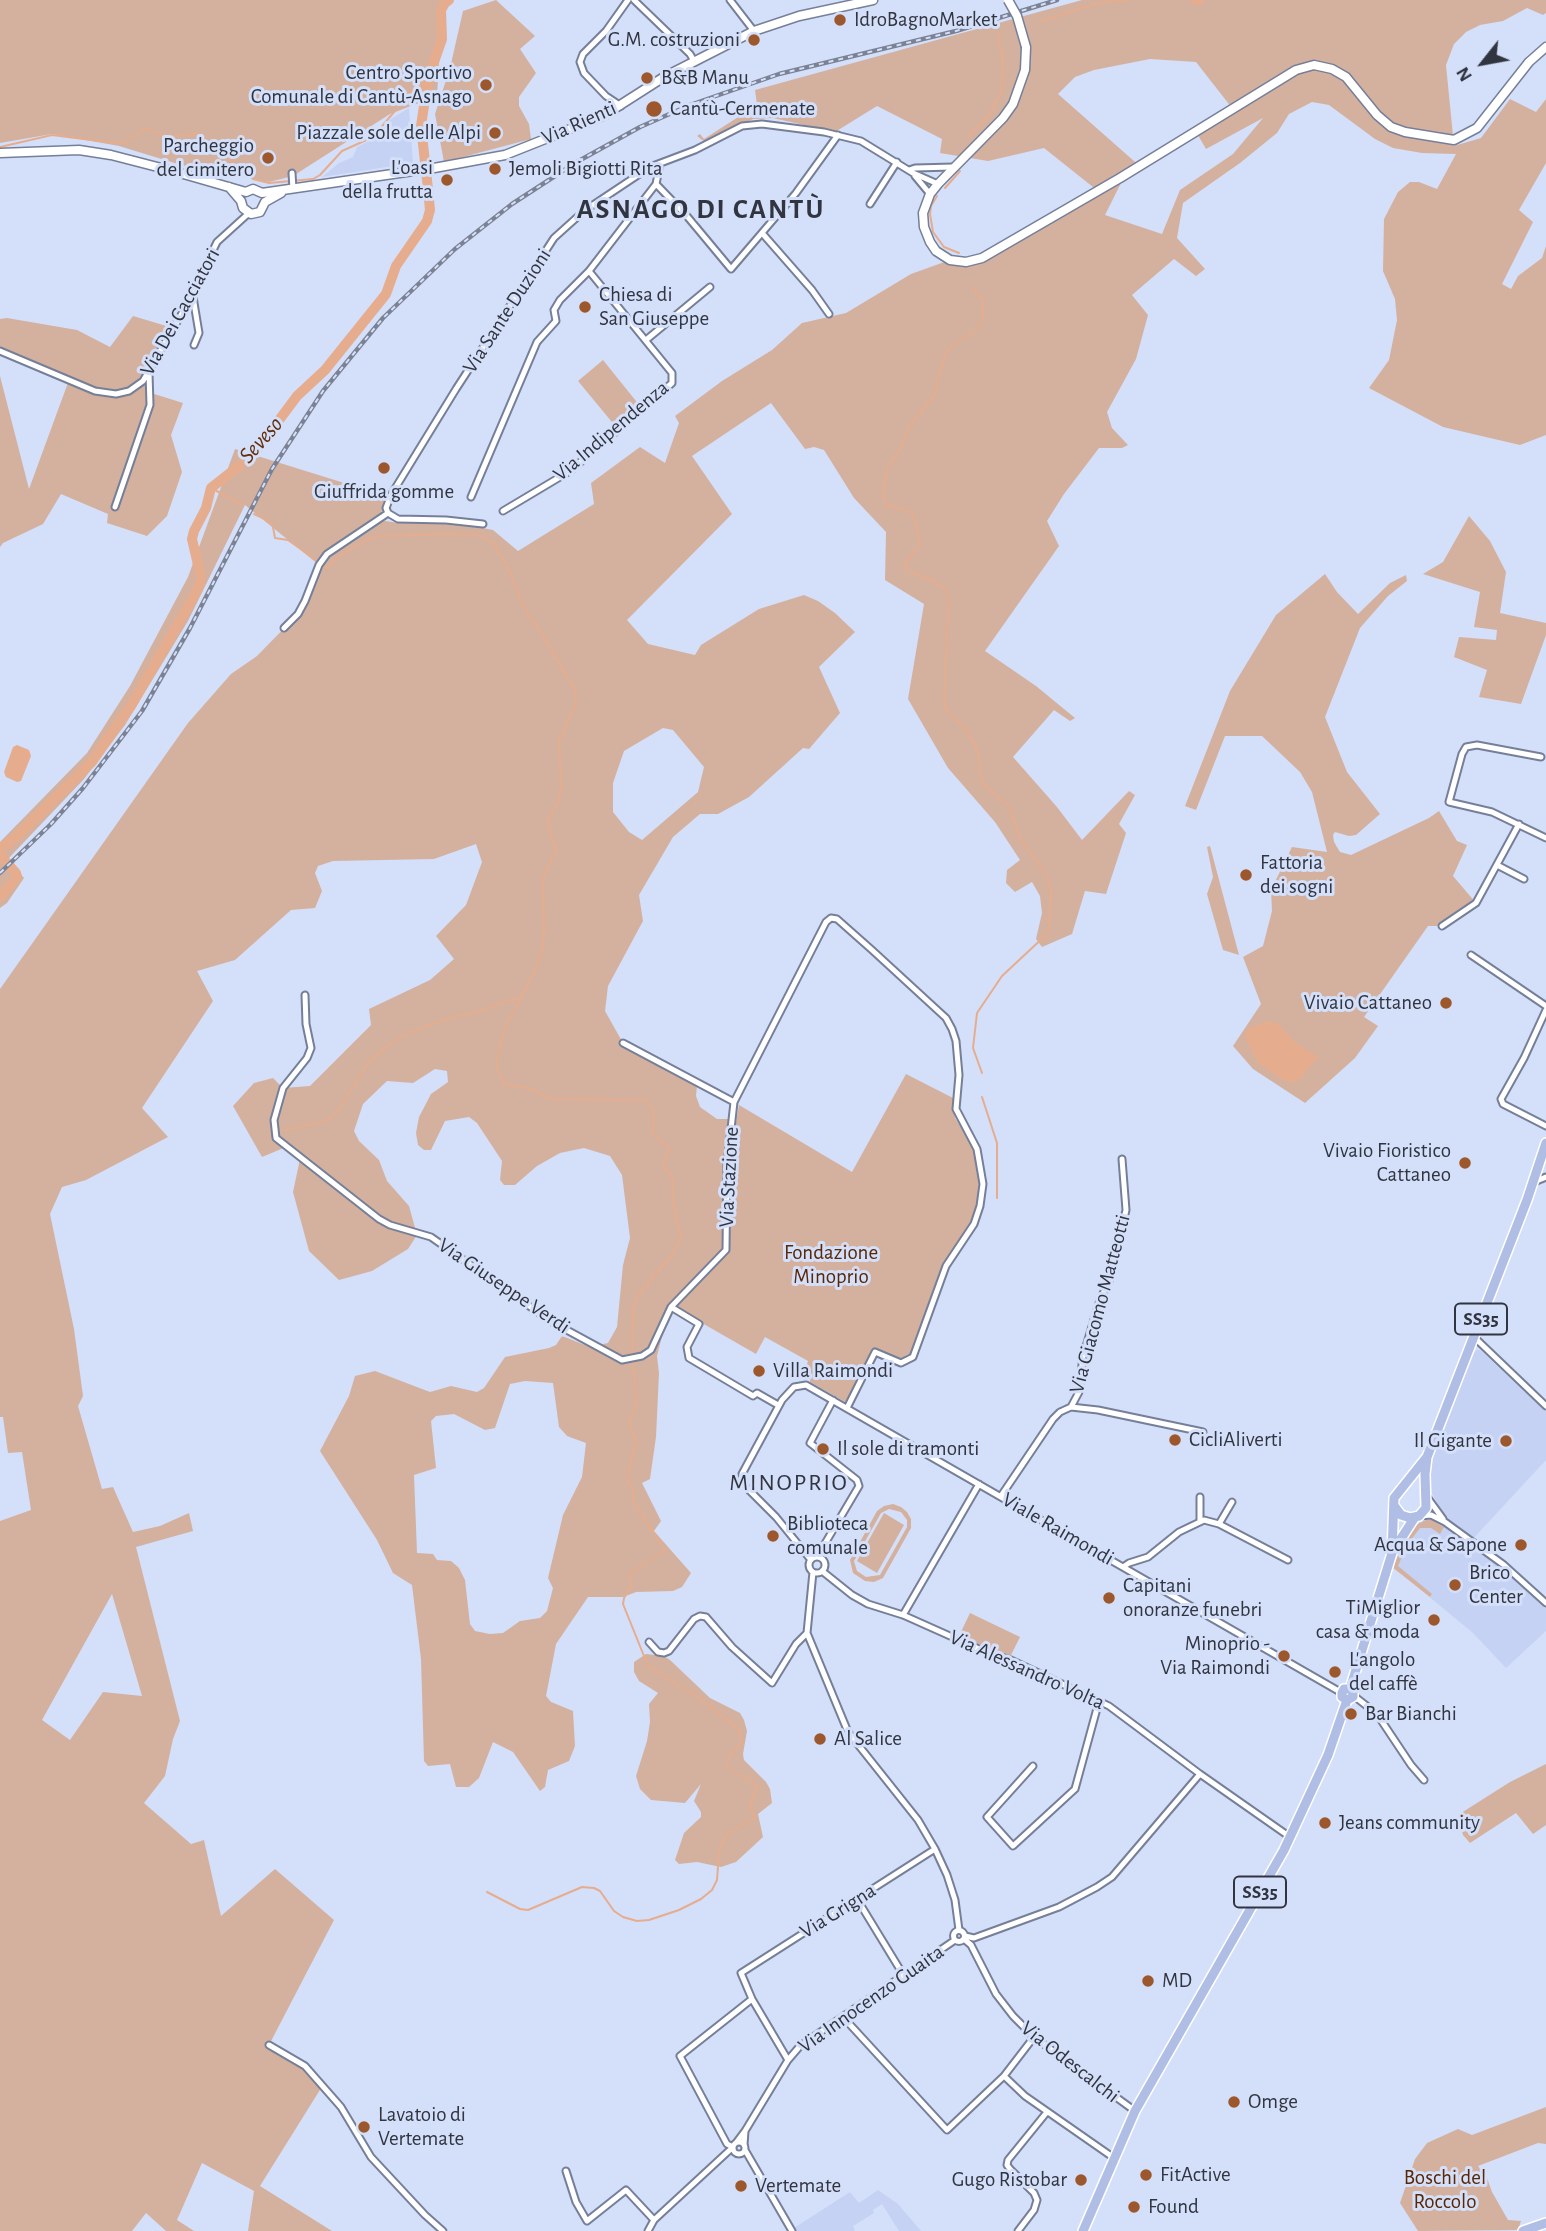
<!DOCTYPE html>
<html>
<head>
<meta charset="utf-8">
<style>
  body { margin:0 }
  #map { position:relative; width:1546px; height:2231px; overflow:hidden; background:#d4dffa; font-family:"Alegreya Sans",sans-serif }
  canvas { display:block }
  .north { position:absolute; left:1448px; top:28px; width:70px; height:70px; -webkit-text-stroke:5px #d4dffa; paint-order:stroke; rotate:239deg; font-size:19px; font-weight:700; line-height:28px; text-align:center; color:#313540 }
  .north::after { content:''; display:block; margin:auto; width:24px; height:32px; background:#313540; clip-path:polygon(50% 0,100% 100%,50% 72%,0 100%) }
</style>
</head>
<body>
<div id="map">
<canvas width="1546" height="2231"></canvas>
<div class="north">N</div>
</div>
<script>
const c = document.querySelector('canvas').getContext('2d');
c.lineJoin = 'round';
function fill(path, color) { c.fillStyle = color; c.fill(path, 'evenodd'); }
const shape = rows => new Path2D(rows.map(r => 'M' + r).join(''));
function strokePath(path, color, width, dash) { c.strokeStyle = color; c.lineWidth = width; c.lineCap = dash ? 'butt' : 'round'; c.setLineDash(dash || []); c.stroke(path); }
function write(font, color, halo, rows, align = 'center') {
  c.font = font + ' "Alegreya Sans",sans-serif'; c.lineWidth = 6; c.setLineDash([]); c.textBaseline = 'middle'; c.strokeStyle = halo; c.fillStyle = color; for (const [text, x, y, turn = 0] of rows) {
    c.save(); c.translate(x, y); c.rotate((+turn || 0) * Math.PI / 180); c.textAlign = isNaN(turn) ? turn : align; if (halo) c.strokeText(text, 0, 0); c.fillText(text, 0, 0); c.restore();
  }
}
fill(shape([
  [409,108,413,163,322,177,339,163,353,157,357,147,373,139,391,119],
  [1477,1350,1480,1350,1546,1412,1546,1460,1470,1542,1496,1560,1546,1606,1546,1631,1506,1668,1473,1633,1392,1566,1398,1550,1415,1525,1425,1519,1439,1523,1444,1516,1428,1486,1431,1459,1472,1354],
  [878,2190,898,2204,921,2231,899,2231,882,2204,873,2210,874,2213,853,2226,855,2231,796,2231,794,2228,850,2192,859,2203]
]), '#c5d2f4');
fill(shape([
  [0,0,443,0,437,96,390,114,293,176,269,182,181,165,119,146,52,134,0,143],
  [496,0,535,36,520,49,536,73,519,97,519,106,529,124,531,139,444,162,435,114,450,68,463,11],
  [1082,0,1546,0,1546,13,1543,15,1527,8,1503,21,1480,25,1466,32,1454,44,1446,65,1454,146,1481,138,1510,99,1536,112,1546,99,1546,163,1519,210,1533,222,1502,284,1511,289,1518,276,1542,258,1546,246,1546,435,1520,445,1443,427,1369,388,1389,360,1397,320,1395,299,1383,271,1384,219,1398,192,1410,182,1419,182,1437,189,1456,154,1422,153,1393,148,1375,139,1329,105,1312,102,1289,114,1277,133,1240,163,1183,203,1177,238,1205,269,1196,276,1174,259,1132,295,1148,315,1136,359,1107,412,1112,428,1128,445,1122,448,1099,448,1064,494,1047,521,1059,546,985,651,1036,686,1075,718,1070,721,1054,710,1013,757,1057,807,1082,840,1129,791,1135,795,1119,824,1126,833,1106,894,1085,891,1072,934,1042,947,1036,939,1042,913,1040,896,1032,882,1015,892,1006,883,1007,870,1020,860,995,822,948,768,908,699,924,604,885,580,886,532,854,498,824,450,814,447,805,449,771,403,692,456,732,514,627,620,648,644,695,655,701,645,759,609,804,595,818,601,835,613,855,632,819,667,840,713,809,749,803,748,749,797,718,814,700,814,673,837,639,895,643,921,608,986,605,1011,623,1043,697,1085,696,1096,700,1107,717,1119,730,1119,726,1250,668,1313,657,1356,659,1373,656,1437,650,1479,642,1483,661,1521,654,1531,691,1573,682,1587,673,1591,636,1592,623,1597,588,1597,556,1644,546,1696,551,1702,573,1711,575,1746,569,1761,548,1770,545,1787,540,1791,513,1752,493,1742,479,1778,469,1787,456,1787,450,1764,428,1766,424,1761,421,1659,412,1585,393,1573,377,1540,320,1451,349,1396,355,1376,375,1371,430,1392,451,1386,477,1392,484,1388,505,1357,549,1348,556,1345,562,1336,590,1347,608,1343,617,1327,623,1265,630,1238,622,1175,610,1156,584,1148,560,1153,537,1166,515,1185,504,1185,500,1180,502,1161,477,1123,469,1117,445,1121,431,1150,424,1150,418,1145,416,1133,419,1117,431,1094,448,1082,447,1071,435,1069,413,1083,387,1081,363,1104,354,1131,359,1141,379,1160,387,1181,409,1206,417,1235,408,1249,372,1271,339,1280,309,1251,293,1192,300,1159,286,1147,262,1157,233,1106,254,1083,273,1078,283,1088,310,1086,371,1025,369,1009,430,980,454,959,436,936,466,905,482,862,476,844,434,859,333,861,318,866,315,873,322,891,315,908,291,910,235,960,197,971,213,1001,142,1108,168,1137,86,1180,62,1187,50,1214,74,1329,83,1396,78,1406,102,1489,113,1487,133,1532,160,1526,189,1513,193,1531,136,1547,180,1721,173,1739,165,1776,144,1803,191,1844,204,1840,221,1916,275,1869,334,1920,269,2045,305,2066,323,2085,260,2186,332,2231,248,2231,254,2191,202,2163,177,2220,194,2231,166,2231,146,2213,132,2231,0,2231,0,1521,31,1510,22,1452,8,1453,3,1417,0,1417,0,989,188,723,231,674,257,656,298,614,319,565,245,505,188,621,125,725,84,779,8,859,24,878,7,903,0,908,0,842,87,753,130,686,188,577,235,449,386,496,379,520,398,523,462,524,493,530,518,551,594,504,591,483,640,447,665,463,679,423,675,416,722,381,772,350,802,323,846,313,911,274,950,260,974,261,1098,191,1044,148,988,161,940,153,942,139,877,106,835,132,773,118,753,119,705,142,697,136,700,134,704,139,757,105,755,90],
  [1150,59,1196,62,1232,108,1195,130,1206,149,1263,118,1233,154,1180,190,1162,234,1105,215,1121,183,1143,169,1058,94,1075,77,1094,70],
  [663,728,673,730,704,767,698,792,642,840,629,832,613,812,613,783,624,751],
  [525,1381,553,1383,559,1427,567,1436,586,1443,582,1477,563,1515,548,1578,553,1588,547,1611,540,1618,520,1621,503,1633,490,1634,475,1631,470,1624,465,1580,459,1568,451,1561,437,1560,433,1554,417,1553,414,1475,436,1468,431,1421,436,1416,454,1414,485,1430,495,1428,510,1384],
  [112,1594,142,1696,103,1692,70,1740,42,1720],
  [133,316,173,328,143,381,148,392,183,403,171,435,182,472,167,516,147,536,107,523,108,514,61,494,43,524,3,543,0,547,0,376,29,489,69,380,0,351,0,319,7,318,77,330,110,347],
  [603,360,640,406,616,427,578,381],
  [1469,516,1490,541,1506,572,1500,613,1546,623,1546,635,1521,704,1479,697,1487,670,1454,657,1459,637,1496,640,1497,630,1474,627,1480,592,1423,574,1443,562],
  [1325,574,1337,592,1358,614,1390,583,1406,575,1407,581,1388,596,1360,628,1325,717,1347,772,1380,814,1356,835,1349,836,1335,832,1333,835,1334,842,1340,852,1351,855,1429,818,1439,811,1457,841,1467,845,1453,876,1476,903,1442,926,1428,926,1364,1017,1378,1026,1355,1058,1305,1103,1253,1069,1233,1046,1261,1004,1243,957,1263,946,1272,911,1271,890,1292,847,1327,852,1312,792,1300,772,1262,736,1225,736,1196,810,1185,806,1230,691,1276,615],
  [1210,846,1239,955,1223,950,1207,894,1213,877,1207,847],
  [906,1074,953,1098,955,1118,971,1142,976,1156,980,1179,979,1199,970,1223,938,1276,911,1354,906,1355,902,1360,874,1350,847,1403,810,1382,810,1373,806,1367,808,1361,765,1337,756,1354,674,1307,727,1251,730,1157,739,1105,852,1172],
  [893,1504,901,1507,907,1512,911,1519,911,1528,883,1578,874,1582,865,1581,853,1573,850,1560,877,1511,884,1506],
  [889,1509,901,1512,907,1520,907,1527,880,1575,866,1577,857,1571,854,1561,881,1513],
  [884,1513,904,1525,877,1573,857,1561],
  [1426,1520,1432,1520,1444,1527,1440,1534,1431,1528,1420,1528,1407,1545,1398,1566,1432,1594,1430,1597,1392,1567,1406,1539,1416,1525],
  [970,1613,1020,1637,1010,1657,959,1636],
  [646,1654,664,1656,670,1660,710,1698,740,1713,744,1720,747,1731,743,1754,744,1760,766,1782,770,1789,772,1803,758,1814,763,1837,736,1862,721,1867,697,1862,679,1864,675,1860,684,1833,701,1817,701,1812,694,1801,701,1784,685,1803,651,1800,640,1789,636,1776,647,1741,650,1722,649,1704,658,1693,639,1681,634,1672,634,1662],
  [1546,1764,1546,1825,1533,1834,1516,1813,1470,1843,1463,1835,1458,1815,1510,1782],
  [1546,2107,1546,2144,1538,2143,1478,2166,1487,2178,1492,2192,1508,2220,1521,2221,1518,2230,1418,2231,1400,2203,1415,2159,1427,2143,1458,2129,1472,2135]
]), '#d4b19f');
fill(shape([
  [17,745,29,750,31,756,21,781,17,782,6,777,4,772,13,747],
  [1268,1021,1278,1024,1297,1044,1320,1058,1313,1062,1301,1079,1294,1082,1285,1081,1259,1064,1245,1037,1247,1029]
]), '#e5ad8e');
strokePath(shape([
  [1039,22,1099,3,1130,0],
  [968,136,989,116,1002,90,1003,60,998,36,1001,32],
  [0,147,52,135,115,143,124,142,145,129,169,137,197,133,253,179,269,183,313,179,320,175,342,151,373,137,410,93,428,79],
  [945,188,960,171],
  [937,196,931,206,930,214,933,232,944,247,959,253],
  [972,287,983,300,983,316,979,328,952,346,945,354,934,396,909,426,900,449,887,469,883,494,887,505,913,513,915,519,920,545,905,563,907,570,936,582,945,590,949,600,944,699,946,709,969,734,978,752,982,783,1009,806,1019,837,1045,873,1051,890,1049,928,1047,934,1002,976,977,1013,973,1048,982,1073],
  [211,488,243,505],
  [254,514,269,521,273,527,275,538,288,540,316,560],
  [324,567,328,567,338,557,366,540,379,536,460,534,482,536,495,545,508,568,524,608,542,634,575,690,576,703,559,741,561,788,559,801,547,821,556,850,543,878,544,929,542,951,536,969,521,997],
  [982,1097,997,1143,997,1198],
  [283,1130,323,1122,335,1115,368,1063,385,1048,408,1033,450,1018,482,1011,508,1000,521,998,505,1027,498,1055,497,1069,504,1084,532,1089,551,1099,646,1100,654,1112,652,1134,669,1147,663,1167,672,1175,673,1203,681,1238,671,1256,639,1294,633,1309,632,1359,637,1401,629,1422,636,1441,627,1480,633,1490,633,1501,664,1549,663,1552,630,1573,631,1586,624,1598,623,1604,648,1666,699,1698,738,1729,742,1743,728,1757,727,1765,731,1770,754,1783,757,1788,750,1805,754,1816,753,1819,726,1834,719,1852,717,1880,712,1890,701,1899,679,1910,649,1920,637,1921,623,1917,614,1911,600,1891,594,1888,582,1887,528,1910,520,1909,487,1892]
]), '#e5ad8e', 2);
strokePath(shape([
  [1195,0,1199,0],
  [0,849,15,838,92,762,131,706,198,589,201,578,192,539,194,531,206,508,211,488,253,455,297,396,325,370,386,294,396,266,427,221,430,210,428,189,421,126,428,79,442,39,441,10,445,3,449,0],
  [0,855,16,873,17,877,0,897]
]), '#e5ad8e', 10);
const minor = shape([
  [634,0,690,54,694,61],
  [730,0,754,31],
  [621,106,606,96,584,73,580,62,583,54,606,31,628,0],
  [660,164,656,184,686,215,731,269,796,193,838,135],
  [909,170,915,168,953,167],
  [292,173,293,189],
  [915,176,930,194],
  [870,204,897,162],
  [762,233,812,290,829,314],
  [192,291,199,333,194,345],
  [646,340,710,287],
  [0,351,95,391,116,394,129,391,143,381,185,308,217,242,249,213],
  [471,497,537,342,556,321,554,310,560,300,589,271,656,184],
  [115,507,150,405,149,373],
  [503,511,570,471,672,383,672,373,589,271],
  [388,513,386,508,391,495,456,389,554,238,584,211,650,167,695,150,742,126,762,124,824,132,861,141,913,173,938,184],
  [388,513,398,519,446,520,483,524],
  [284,628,298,614,305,601,319,565,327,554,388,513],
  [1541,757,1477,745,1466,747,1462,754,1449,802,1492,812,1546,838],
  [1497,865,1524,879],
  [1442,926,1476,903,1519,824],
  [1471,955,1546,1006],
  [305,995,306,1024,311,1048,307,1058,283,1088,274,1120,276,1138,379,1219,390,1225,431,1237,552,1322,622,1360,642,1356,651,1350,671,1307],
  [1546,1010,1524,1058,1501,1099,1503,1104,1546,1126],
  [623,1043,734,1102],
  [1534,1182,1546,1177],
  [1474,1337,1546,1406],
  [778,1405,757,1393,753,1396,689,1358,687,1347,699,1324,671,1307,726,1250,727,1165,734,1102,826,922,831,918,837,919,872,950,946,1018,952,1029,956,1041,959,1075,956,1109,977,1149,983,1184,980,1206,974,1224,946,1266,913,1357,901,1363,875,1352,847,1408],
  [1071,1407,1079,1392,1083,1356,1100,1300,1110,1279,1126,1210,1122,1159],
  [1001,1496,1053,1419,1060,1412,1071,1407,1098,1410,1203,1432],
  [1427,1497,1443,1519],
  [1419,1516,1431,1515,1445,1522,1504,1565,1546,1603],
  [1200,1522,1200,1497],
  [1219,1524,1232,1502],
  '809 1565a8 8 0 1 1 16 0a8 8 0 1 1-16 0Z',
  [817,1557,859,1486,857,1480,810,1443,833,1400],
  [811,1560,776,1517,741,1482,742,1474,782,1400,794,1387,806,1385,1342,1693],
  [1123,1567,1129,1563,1148,1557,1179,1532,1204,1520,1219,1524,1288,1560],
  [822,1571,852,1595,868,1604,903,1615,988,1653,1011,1660,1109,1706,1200,1774,1290,1837],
  [813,1572,807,1633,848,1732,918,1820,935,1849,947,1875,955,1900,959,1930],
  [903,1615,979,1484],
  [649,1642,658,1652,664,1653,669,1651,694,1619,700,1616,706,1617,732,1647,772,1683,796,1644,807,1633],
  [1354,1696,1377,1714,1411,1765,1424,1780],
  [1033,1766,987,1817,1013,1846,1075,1789,1099,1701],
  [857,1899,904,1976],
  '953.5 1936a5.5 5.5 0 1 1 11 0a5.5 5.5 0 1 1-11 0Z',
  [965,1936,974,1938,1059,1907,1097,1887,1112,1877,1200,1774],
  [964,1939,971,1945,996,1994,1013,2016,1034,2037,1135,2111],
  [843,2017,947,2130,1004,2076,1034,2037],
  [269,2045,305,2066,341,2107,371,2157,425,2215,443,2231],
  [788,2060,752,1999,741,1973,935,1849],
  [1004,2076,1025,2096,1114,2158],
  [745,2131,788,2060,800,2046,955,1940],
  '733 2148a6 6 0 1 1 12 0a6 6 0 1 1-12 0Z',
  [736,2143,745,2131,744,2145],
  [745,2150,792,2231],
  [566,2171,576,2202,587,2221],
  [587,2221,626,2190,654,2220],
  [648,2231,654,2220,733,2147,727,2144,680,2056,752,1999],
  [1018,2231,1034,2210,1037,2200,1034,2193,1010,2169,1007,2165,1008,2160,1047,2112]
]);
const secondary = shape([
  [1026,47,1025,70,1013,104,1003,118,938,184,930,194,923,213,924,227,930,242,936,251,950,260,966,262,982,258,1120,178,1296,70,1314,65,1332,69,1346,77,1377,115,1391,127,1405,132,1454,140,1477,128,1529,62,1546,47],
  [0,153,79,150,111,155,173,171,246,192,253,189,262,193,434,168,505,155,603,116,664,77,754,31,799,16,873,0],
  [229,187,241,201,243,208,251,214,260,212,265,202,281,193]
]);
const primary = shape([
  [1395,1507,1401,1515,1410,1518,1419,1516,1426,1508,1425,1474,1427,1457,1527,1200,1546,1143],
  [1393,1551,1415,1517],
  [1350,1689,1392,1553,1394,1498,1426,1458],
  [1347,1700,1342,1697,1342,1693,1344,1689,1350,1689],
  [1083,2231,1135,2111,1284,1850,1328,1755,1347,1700,1353,1697,1353,1692,1350,1689],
  [1523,2231,1546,2223]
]);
strokePath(minor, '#757f98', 9);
strokePath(secondary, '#757f98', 11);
strokePath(primary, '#fff', 12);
strokePath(minor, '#fff', 5);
strokePath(secondary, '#fff', 8);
strokePath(primary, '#b0bee6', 9);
const rail = shape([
  [0,873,51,824,83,788,142,711,190,628,272,469,323,391,383,318,455,249,512,204,575,163,640,127,690,105,779,74,956,31,1057,0]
]);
strokePath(rail, '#7b8294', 4.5);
strokePath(rail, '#d4dffa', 2, [5]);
const secondaryBridge = shape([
  [1008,0,1017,16,1026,47]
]);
strokePath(secondaryBridge, '#757f98', 11, []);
strokePath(secondaryBridge, '#fff', 8);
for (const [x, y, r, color] of [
  [840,20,7,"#9d572c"],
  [754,40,7,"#9d572c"],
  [647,78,7,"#9d572c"],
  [486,85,7,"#9d572c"],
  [654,109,9,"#9d572c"],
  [495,133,7,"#9d572c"],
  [268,158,7,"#9d572c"],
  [495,169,7,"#9d572c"],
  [447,180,7,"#9d572c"],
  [585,307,7,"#9d572c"],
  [384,468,7,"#9d572c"],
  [1246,875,7,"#9d572c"],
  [1446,1003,7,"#9d572c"],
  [1465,1163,7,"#9d572c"],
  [759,1371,7,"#9d572c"],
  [1175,1440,7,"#9d572c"],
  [1506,1441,7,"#9d572c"],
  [823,1449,7,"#9d572c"],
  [773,1536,7,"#9d572c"],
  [1521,1545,7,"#9d572c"],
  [1455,1585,7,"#9d572c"],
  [1109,1598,7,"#9d572c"],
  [1434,1620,7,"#9d572c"],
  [1284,1656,7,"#9d572c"],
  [1335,1672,7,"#9d572c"],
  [1351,1714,7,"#9d572c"],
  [820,1739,7,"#9d572c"],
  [1325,1823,7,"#9d572c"],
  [1148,1981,7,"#9d572c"],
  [1234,2102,7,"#9d572c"],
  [364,2127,7,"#9d572c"],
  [1146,2175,7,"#9d572c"],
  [1081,2180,7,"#9d572c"],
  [741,2186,7,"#9d572c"],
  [1134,2207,7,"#9d572c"]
]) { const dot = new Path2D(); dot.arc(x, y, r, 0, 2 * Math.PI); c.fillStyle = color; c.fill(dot); strokePath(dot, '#d4dffa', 2.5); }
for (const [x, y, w] of [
  [1481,1319,52],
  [1260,1892,52]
]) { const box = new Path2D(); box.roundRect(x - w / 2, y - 15.5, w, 31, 5); c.fillStyle = '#d4dffa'; c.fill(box); strokePath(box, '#313540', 2); }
write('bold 19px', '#313540', null, [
  ["SS35",1481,1319],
  ["SS35",1260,1892]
]);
write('21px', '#313540', '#d4dffa', [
  ["IdroBagnoMarket",854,20],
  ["G.M. costruzioni",740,40,"right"],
  ["Centro Sportivo",472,73,"right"],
  ["Comunale di Cantù-Asnago",472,97,"right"],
  ["B&B Manu",661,78],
  ["Cantù-Cermenate",670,109],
  ["Piazzale sole delle Alpi",481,133,"right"],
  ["Parcheggio",254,146,"right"],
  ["del cimitero",254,170,"right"],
  ["L'oasi",433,168,"right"],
  ["della frutta",433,192,"right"],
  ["Jemoli Bigiotti Rita",509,169],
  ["Chiesa di",599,295],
  ["San Giuseppe",599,319],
  ["Giuffrida gomme",384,492,"center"],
  ["Fattoria",1260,863],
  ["dei sogni",1260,887],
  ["Vivaio Cattaneo",1432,1003,"right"],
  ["Vivaio Fioristico",1451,1151,"right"],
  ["Cattaneo",1451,1175,"right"],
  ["Villa Raimondi",773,1371],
  ["CicliAliverti",1189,1440],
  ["Il Gigante",1492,1441,"right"],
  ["Il sole di tramonti",837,1449],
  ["Biblioteca",787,1524],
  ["comunale",787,1548],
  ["Acqua & Sapone",1507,1545,"right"],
  ["Brico",1469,1573],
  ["Center",1469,1597],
  ["Capitani",1123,1586],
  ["onoranze funebri",1123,1610],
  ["TiMiglior",1420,1608,"right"],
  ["casa & moda",1420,1632,"right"],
  ["Minoprio -",1270,1644,"right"],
  ["Via Raimondi",1270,1668,"right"],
  ["L'angolo",1349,1660],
  ["del caffè",1349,1684],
  ["Bar Bianchi",1365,1714],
  ["Al Salice",834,1739],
  ["Jeans community",1339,1823],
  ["MD",1162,1981],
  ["Omge",1248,2102],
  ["Lavatoio di",378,2115],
  ["Vertemate",378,2139],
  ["FitActive",1160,2175],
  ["Gugo Ristobar",1067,2180,"right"],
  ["Vertemate",755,2186],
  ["Found",1148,2207]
], 'left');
write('21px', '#313540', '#d4dffa', [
  ["Via Rienti",579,123,-24],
  ["Via Sante Duzioni",507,311,-57],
  ["Via Dei Cacciatori",180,312,-61],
  ["Via Indipendenza",611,431,-40],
  ["Via Stazione",729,1177,-87],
  ["Via Giuseppe Verdi",504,1286,34],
  ["Via Giacomo Matteotti",1100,1304,-75],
  ["Viale Raimondi",1058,1529,30],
  ["Via Alessandro Volta",1027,1670,24],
  ["Via Grigna",838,1911,-32],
  ["Via Innocenzo Guaita",871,1999,-35],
  ["Via Odescalchi",1070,2062,38]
]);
write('21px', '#5a2703', '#d4dffa', [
  ["Fondazione",831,1253],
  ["Minoprio",831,1277],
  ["Boschi del",1445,2178],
  ["Roccolo",1445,2202]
]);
write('italic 23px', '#63300e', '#d4dffa', [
  ["Seveso",261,440,-49]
]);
c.letterSpacing = '2px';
write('24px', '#313540', '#d4dffa', [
  ["MINOPRIO",789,1483]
]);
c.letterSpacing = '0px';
c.letterSpacing = '2px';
write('bold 28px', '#313540', '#d4dffa', [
  ["ASNAGO DI CANTÙ",701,210]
]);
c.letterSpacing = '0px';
</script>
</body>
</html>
